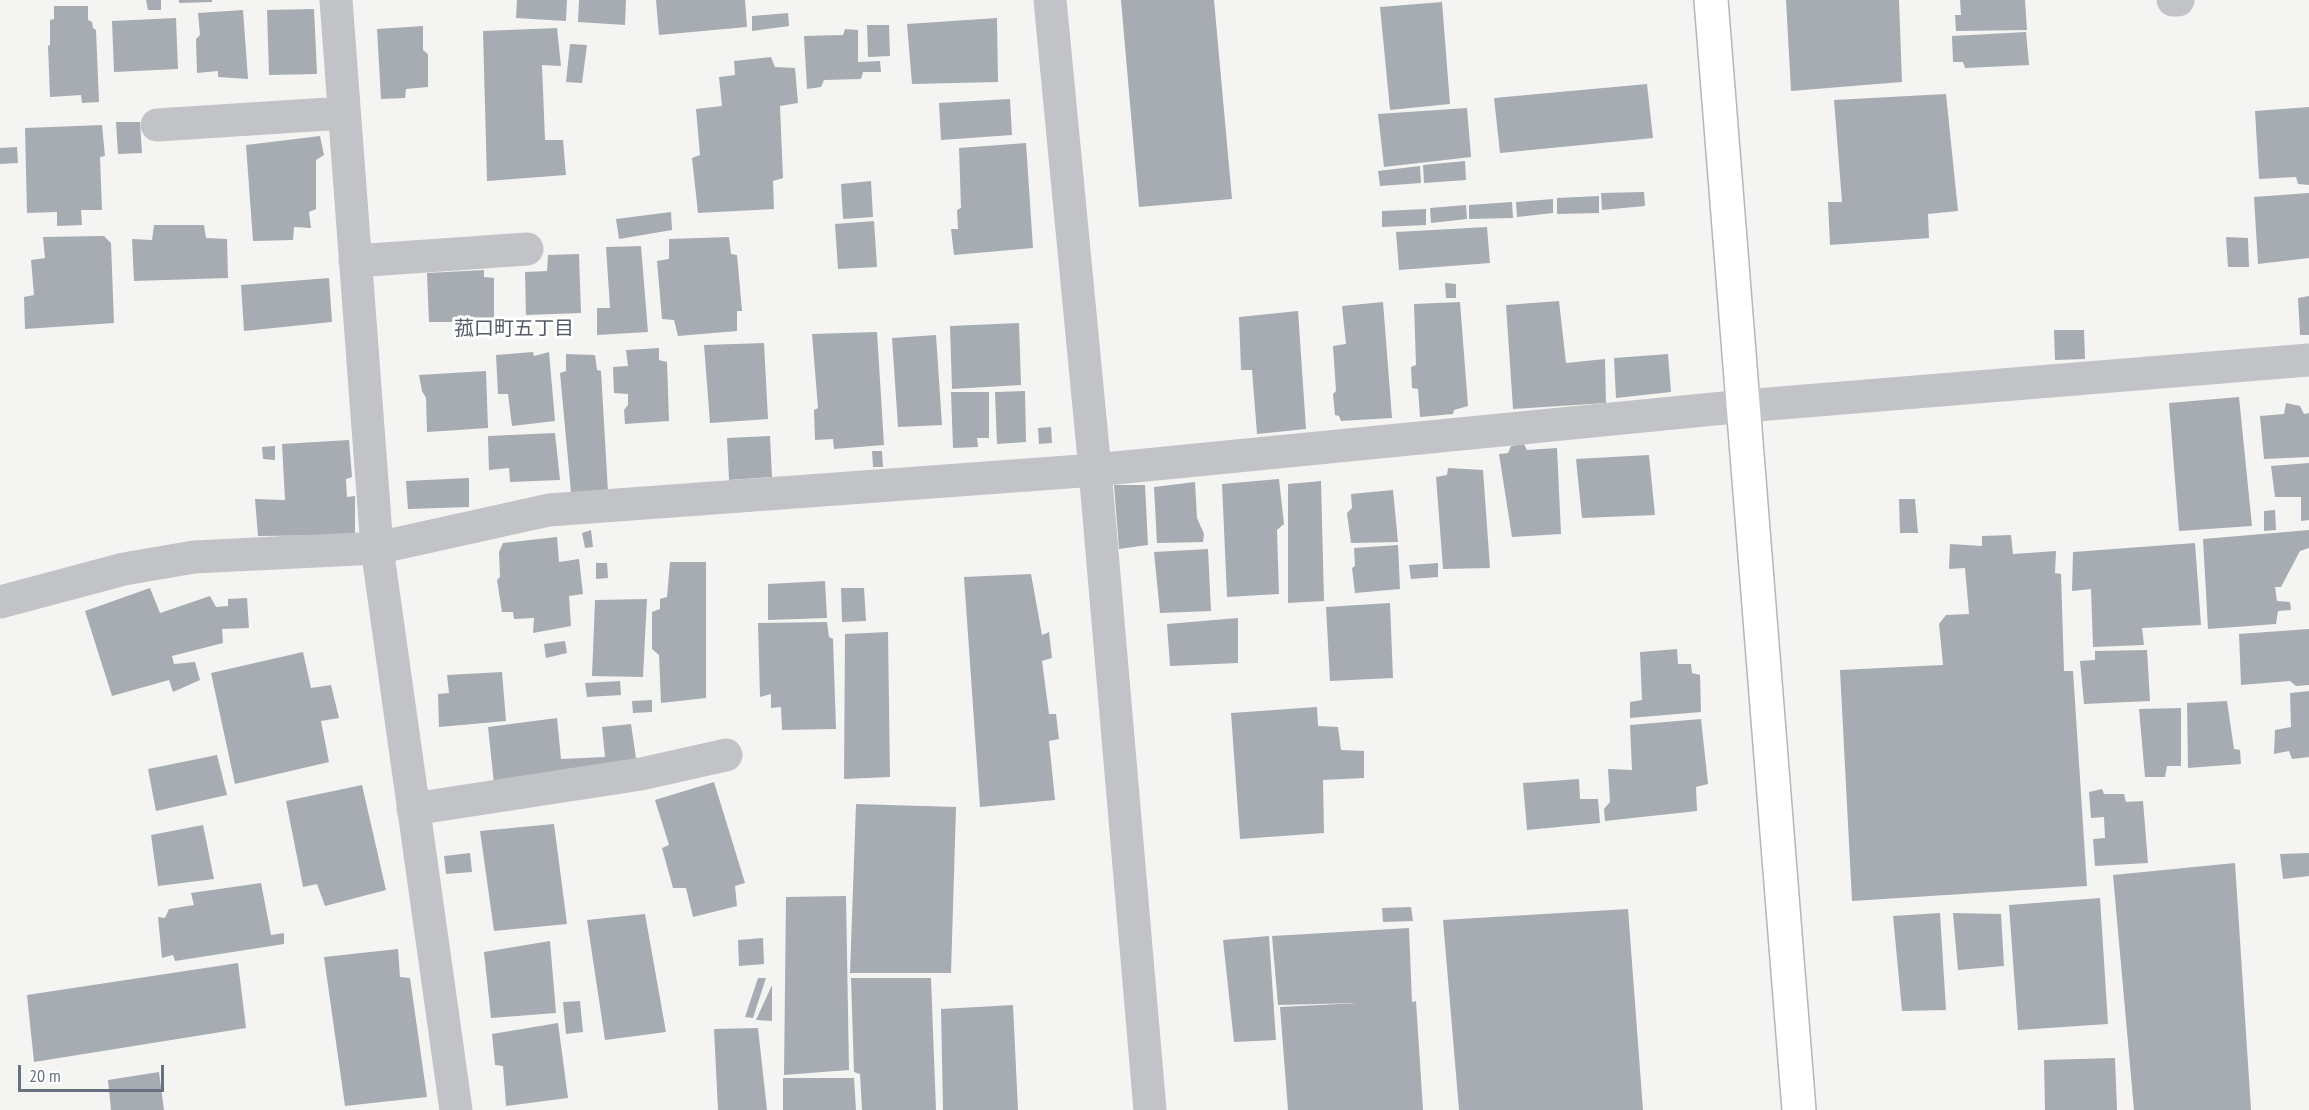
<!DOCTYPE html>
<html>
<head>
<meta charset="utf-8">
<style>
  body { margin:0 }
  #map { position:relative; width:2309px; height:1110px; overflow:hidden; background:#f4f5f2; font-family:"PT Sans Narrow",sans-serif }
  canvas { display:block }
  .scale { position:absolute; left:18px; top:1065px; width:146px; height:27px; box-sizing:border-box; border:3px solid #677180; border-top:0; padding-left:8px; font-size:18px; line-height:21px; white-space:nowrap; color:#677180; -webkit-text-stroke:4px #fff; paint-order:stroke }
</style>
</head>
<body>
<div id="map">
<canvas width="2309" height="1110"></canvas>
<div class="scale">20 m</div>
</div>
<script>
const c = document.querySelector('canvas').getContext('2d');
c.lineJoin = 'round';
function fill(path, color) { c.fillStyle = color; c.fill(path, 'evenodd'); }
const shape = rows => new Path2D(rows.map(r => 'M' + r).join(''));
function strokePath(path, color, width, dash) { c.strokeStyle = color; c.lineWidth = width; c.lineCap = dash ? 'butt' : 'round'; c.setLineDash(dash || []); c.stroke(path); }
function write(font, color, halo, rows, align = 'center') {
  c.font = font + ' "PT Sans Narrow","Noto Sans JP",sans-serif'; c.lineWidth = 6; c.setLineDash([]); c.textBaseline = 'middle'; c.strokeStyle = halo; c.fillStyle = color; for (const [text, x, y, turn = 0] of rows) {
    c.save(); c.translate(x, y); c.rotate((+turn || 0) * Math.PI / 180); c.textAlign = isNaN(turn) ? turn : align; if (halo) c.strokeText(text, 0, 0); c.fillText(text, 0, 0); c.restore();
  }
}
fill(shape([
  [146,0,161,0,161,10,148,10],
  [179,0,212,0,212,2,179,3],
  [517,0,567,0,566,21,516,18],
  [579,0,626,0,625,25,578,22],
  [656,0,745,0,747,27,659,35],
  [1121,0,1214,0,1232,199,1139,207],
  [1786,0,1899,0,1902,82,1791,91],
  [1960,0,2025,0,2027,30,1956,31,1955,15,1961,15],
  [1442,2,1450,104,1390,110,1380,7],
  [54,6,88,6,88,20,92,22,93,28,96,30,99,102,82,103,81,95,50,97,48,46,50,45,50,20,54,19],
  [314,9,317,74,269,75,267,10],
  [243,10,248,79,218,77,218,71,197,73,196,39,200,35,198,13],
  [788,13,789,26,752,31,752,16],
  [176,18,178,69,114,72,112,21],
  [997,18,998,82,912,84,907,24],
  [867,25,889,25,890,56,868,57],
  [423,26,423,50,428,54,428,87,406,89,405,98,381,99,377,29],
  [557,28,561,66,542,65,545,140,563,140,566,175,487,181,483,31],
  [845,29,858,30,858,62,880,61,881,72,863,72,861,79,824,80,821,87,807,89,804,36,843,35],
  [2026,32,2029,65,1965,68,1963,62,1953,62,1952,36],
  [570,44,587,45,582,83,566,82],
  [771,57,775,67,795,68,798,103,780,106,783,178,773,181,774,209,698,213,692,158,700,155,696,109,722,106,719,77,735,75,734,61],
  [1647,84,1653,138,1500,153,1494,98],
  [1946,94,1958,211,1928,214,1929,238,1830,245,1828,202,1842,202,1834,100],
  [1010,99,1012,135,941,140,939,103],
  [2309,107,2309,185,2298,184,2296,177,2259,179,2255,111],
  [1467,108,1471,157,1384,167,1378,114],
  [116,122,140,122,142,153,118,154],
  [102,125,105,156,100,157,102,210,81,210,82,225,57,226,57,212,27,213,25,128],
  [320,136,324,155,316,160,316,209,309,212,311,228,294,227,293,240,253,241,246,145],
  [1026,143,1033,248,954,255,951,229,958,229,957,210,961,208,959,148],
  [17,147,18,163,0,164,0,148],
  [1465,161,1466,180,1424,183,1423,165],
  [1420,166,1421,183,1380,186,1378,171],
  [871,181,873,217,843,219,841,184],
  [1644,192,1645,206,1602,210,1601,193],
  [2309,193,2309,258,2258,264,2254,197],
  [1599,196,1599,213,1557,214,1557,198],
  [1553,199,1553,213,1517,217,1516,202],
  [1512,202,1513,218,1469,219,1469,205],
  [1466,205,1467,219,1431,223,1430,208],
  [1426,209,1426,225,1382,227,1382,211],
  [671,212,672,230,619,239,616,219],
  [874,221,877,267,838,269,835,224],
  [154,225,204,225,206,238,227,239,228,278,134,281,132,239,152,240],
  [1487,227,1490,263,1399,270,1396,232],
  [104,236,111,243,114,323,25,329,24,297,34,295,31,260,45,258,43,237],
  [729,237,731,254,737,255,742,311,737,311,737,331,678,336,674,320,662,319,657,261,669,259,669,239],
  [2226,237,2248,238,2249,267,2228,267],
  [641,246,648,332,597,335,597,308,610,308,606,247],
  [579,254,581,313,526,315,525,272,547,271,548,255],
  [484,270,484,277,494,278,494,322,429,322,427,273],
  [329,278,332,322,244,331,241,285],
  [1445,283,1456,284,1456,298,1446,298],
  [2309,296,2309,335,2300,335,2298,298],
  [1559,301,1566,363,1605,359,1606,403,1513,409,1506,305],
  [1383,302,1392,418,1341,421,1339,416,1335,415,1333,394,1336,391,1333,346,1346,344,1342,306],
  [1460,302,1468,406,1454,410,1453,414,1420,417,1418,389,1412,388,1411,367,1416,365,1414,304],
  [1298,311,1306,429,1257,434,1252,370,1241,370,1239,317],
  [1019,323,1021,385,952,389,950,326],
  [2054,330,2084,330,2085,359,2055,360],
  [877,332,884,445,834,449,833,439,815,440,814,410,818,408,812,334],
  [936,335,942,425,898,427,892,338],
  [764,343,768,419,710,423,704,345],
  [659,348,659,360,667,362,669,421,625,424,624,410,628,405,628,394,614,393,613,367,628,366,626,350],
  [533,352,534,356,549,352,555,421,512,426,508,394,498,394,496,355],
  [566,354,595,355,597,370,601,371,608,492,571,492,560,373,566,371],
  [1668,354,1671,392,1616,398,1614,358],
  [486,371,488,428,427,432,426,398,422,391,419,375],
  [1025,391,1026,442,997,444,995,392],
  [951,392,989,392,989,438,977,438,978,447,953,448],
  [2239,397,2252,526,2179,531,2169,403],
  [2286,403,2300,406,2304,414,2309,413,2309,457,2264,459,2260,416,2284,414],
  [1051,427,1052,443,1039,444,1038,428],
  [555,433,560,480,510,482,509,468,489,470,488,436],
  [770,436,772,477,729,480,727,438],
  [349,440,352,477,346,479,347,497,355,496,355,535,258,536,255,499,285,500,282,444],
  [1524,444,1527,450,1557,448,1561,534,1512,537,1499,454,1508,453,1511,446],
  [275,446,275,460,263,459,262,447],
  [872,451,882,451,883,467,873,467],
  [1649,455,1655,515,1582,518,1576,459],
  [2309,463,2309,520,2301,521,2301,497,2275,497,2271,466],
  [1448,468,1483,470,1490,568,1443,569,1436,477,1447,475],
  [469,478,469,507,408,509,406,481],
  [1279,479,1284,524,1277,530,1279,594,1227,597,1222,484],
  [1321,481,1324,601,1288,603,1288,484],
  [1195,482,1197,518,1204,534,1203,542,1157,543,1154,487],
  [1114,485,1145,485,1148,545,1119,549],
  [1393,490,1398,542,1351,543,1347,513,1352,508,1351,494],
  [1899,499,1915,499,1918,533,1900,533],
  [2275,510,2276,530,2264,531,2264,511],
  [591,530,593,547,585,548,582,533],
  [2309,530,2309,548,2300,551,2281,587,2275,587,2277,601,2290,602,2291,610,2278,611,2276,624,2208,629,2203,539],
  [2011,535,2013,554,2056,551,2055,573,2061,574,2064,671,2073,671,2087,886,1852,901,1840,670,1943,665,1939,624,1946,615,1969,614,1965,568,1949,569,1950,544,1982,546,1982,536],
  [557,537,559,562,579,559,583,594,569,596,571,626,533,633,534,618,514,619,513,612,502,612,497,580,500,577,499,552,503,543],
  [2195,543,2201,625,2142,628,2144,645,2093,647,2091,589,2072,591,2073,552],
  [1398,545,1400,589,1355,593,1352,568,1355,566,1354,548],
  [1208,549,1211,611,1160,613,1154,552],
  [670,562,706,562,706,698,661,703,659,655,652,649,652,612,660,609,660,599,667,597],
  [596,563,607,563,608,578,596,579],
  [1438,563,1438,577,1411,579,1409,565],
  [1031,574,1042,635,1049,632,1052,658,1042,661,1049,714,1056,714,1059,739,1049,741,1055,800,980,807,964,577],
  [825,581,827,618,768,620,768,584],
  [150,588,160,613,210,596,216,607,228,606,228,599,247,598,249,628,222,629,223,643,172,656,174,664,195,662,200,680,173,692,169,680,112,696,85,611],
  [841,588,864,588,866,621,842,622],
  [647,599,643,677,592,676,595,600],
  [1390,603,1393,678,1330,681,1326,607],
  [1238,618,1238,663,1170,666,1167,624],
  [827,622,829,637,833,639,836,729,782,730,781,707,771,708,771,694,760,697,758,623],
  [2309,629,2309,685,2296,686,2290,681,2241,685,2239,634],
  [888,632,890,777,844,779,845,634],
  [565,641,567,653,546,658,544,644],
  [1677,649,1678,664,1691,664,1692,673,1700,675,1701,712,1630,718,1630,702,1642,700,1640,652],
  [2147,650,2150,701,2084,704,2080,661,2095,660,2095,651],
  [303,652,311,688,331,685,339,718,321,721,329,762,235,784,211,673],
  [502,672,506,721,439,727,438,694,449,693,447,675],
  [620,681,621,695,587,697,585,683],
  [2309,691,2309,757,2292,759,2289,751,2274,754,2275,730,2291,727,2290,693],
  [652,700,652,712,633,713,632,701],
  [2227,701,2234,749,2240,750,2241,764,2188,768,2187,703],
  [1317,707,1318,726,1338,727,1341,750,1364,751,1364,778,1323,780,1324,833,1240,839,1231,713],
  [2181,708,2181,766,2167,766,2165,777,2145,777,2139,709],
  [557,718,561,759,605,757,602,727,631,724,637,765,494,784,488,727],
  [1701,719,1708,784,1696,787,1697,811,1605,821,1604,809,1610,802,1608,769,1632,770,1630,725],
  [217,755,227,795,156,811,148,769],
  [1579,779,1580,799,1598,799,1600,823,1527,830,1523,783],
  [714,782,745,883,735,886,737,906,693,917,686,888,673,888,662,848,669,845,655,800],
  [362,785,386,890,325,906,317,884,303,887,286,801],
  [2102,789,2104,794,2124,794,2126,802,2143,801,2148,863,2095,866,2093,839,2105,838,2104,817,2091,818,2089,792],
  [856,804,956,807,951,973,850,973],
  [554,824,567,924,494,931,480,831],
  [203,825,214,879,158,886,151,835],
  [470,853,472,872,446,874,444,856],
  [2309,853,2309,876,2283,879,2280,854],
  [2235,863,2251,1110,2134,1110,2113,875],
  [261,883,271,935,284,933,284,944,175,961,173,955,162,958,158,917,165,918,169,909,194,905,191,893],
  [846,896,849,1070,784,1075,786,897],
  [2100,898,2108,1024,2018,1030,2009,905],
  [1411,907,1413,921,1383,922,1382,908],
  [1628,909,1643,1110,1459,1110,1443,920],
  [1940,913,1946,1010,1902,1011,1893,916],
  [1953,913,2001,914,2004,966,1958,970],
  [645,914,666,1032,605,1040,587,920],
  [1409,928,1412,1002,1416,1001,1423,1110,1288,1110,1280,1007,1358,1003,1278,1005,1272,936],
  [1269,936,1276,1040,1234,1042,1223,940],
  [763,938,764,964,739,966,738,940],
  [550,941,556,1013,491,1018,484,952],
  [398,949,400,977,410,978,427,1097,345,1106,324,957],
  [238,963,246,1028,34,1062,27,995],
  [758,978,766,978,753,1018,745,1017],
  [851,978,931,978,936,1110,862,1110,860,1074,854,1072],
  [772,985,772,1021,756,1020],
  [580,1001,583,1032,566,1034,563,1002],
  [1013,1005,1018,1110,943,1110,941,1009],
  [558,1023,568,1098,506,1106,503,1066,495,1065,492,1034],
  [758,1028,767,1110,718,1110,714,1029],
  [2115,1058,2117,1110,2045,1110,2044,1060],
  [159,1072,164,1110,111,1110,108,1080],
  [783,1078,854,1078,856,1110,783,1110]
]), '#a7acb3');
const secondary = shape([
  [1711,0,1799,1110]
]);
strokePath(secondary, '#b3b6bb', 36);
strokePath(shape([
  [336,0,377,548,456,1110],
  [1050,0,1095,470,1150,1110],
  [2173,0,2178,0],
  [157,125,344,113],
  [355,261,527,249],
  [0,602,124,569,194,557,377,548,549,510,1095,470,1744,406,2309,360],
  [413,809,641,774,726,755]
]), '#c1c3c7', 33);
strokePath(secondary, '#fff', 33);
write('20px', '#545b65', '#fff', [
  ["菰口町五丁目",514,329]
]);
</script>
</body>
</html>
